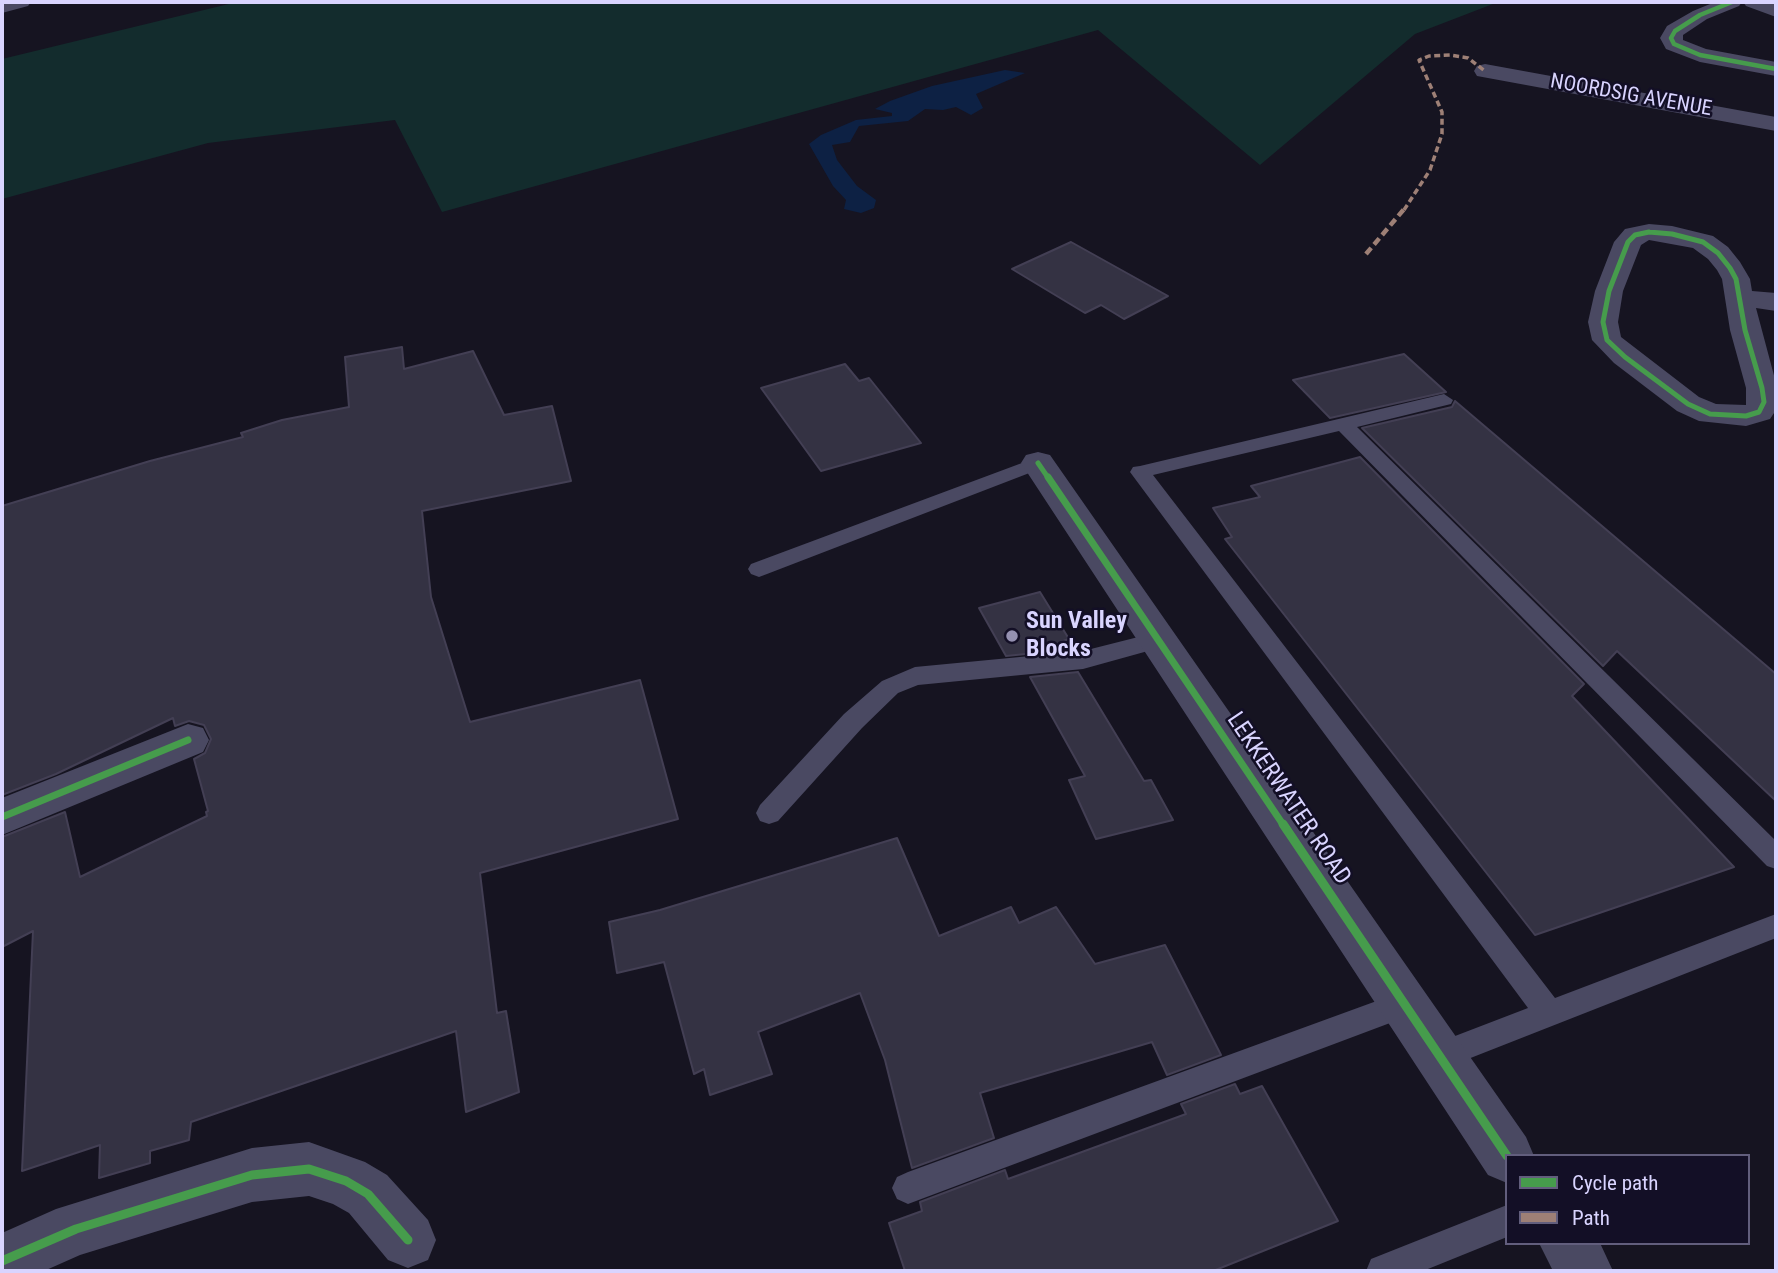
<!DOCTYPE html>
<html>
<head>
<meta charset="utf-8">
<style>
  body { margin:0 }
  #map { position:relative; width:1778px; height:1273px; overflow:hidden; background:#161421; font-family:"Roboto Condensed",sans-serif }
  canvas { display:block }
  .frame { position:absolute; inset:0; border:4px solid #d9d4ff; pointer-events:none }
  .legend { position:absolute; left:1505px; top:1154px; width:245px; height:91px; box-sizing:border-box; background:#130f26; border:2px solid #625e7d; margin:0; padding:9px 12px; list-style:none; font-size:21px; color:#d9d4ff }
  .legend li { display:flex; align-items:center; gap:14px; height:35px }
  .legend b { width:35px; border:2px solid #625e7d }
</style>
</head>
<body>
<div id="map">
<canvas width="1778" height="1273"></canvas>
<div class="frame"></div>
<ul class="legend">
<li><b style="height:9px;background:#469c4c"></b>Cycle path</li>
<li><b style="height:9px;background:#9e8076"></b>Path</li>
</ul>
</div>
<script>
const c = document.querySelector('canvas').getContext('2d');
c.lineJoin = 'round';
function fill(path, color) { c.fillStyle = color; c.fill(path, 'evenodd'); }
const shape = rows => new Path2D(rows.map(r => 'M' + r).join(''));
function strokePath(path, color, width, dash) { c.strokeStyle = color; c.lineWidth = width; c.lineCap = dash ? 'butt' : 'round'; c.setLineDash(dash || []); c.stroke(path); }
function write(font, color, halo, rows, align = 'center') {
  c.font = font + ' "Roboto Condensed",sans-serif'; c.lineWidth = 5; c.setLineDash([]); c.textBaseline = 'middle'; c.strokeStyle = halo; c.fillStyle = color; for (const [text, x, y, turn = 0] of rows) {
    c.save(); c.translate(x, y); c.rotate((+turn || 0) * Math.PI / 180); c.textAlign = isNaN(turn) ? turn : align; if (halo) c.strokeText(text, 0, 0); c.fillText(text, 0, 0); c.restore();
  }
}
fill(shape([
  [237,2,1498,2,1415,34,1260,165,1098,30,442,212,395,120,208,143,2,199,2,59]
]), '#132c2d');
fill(shape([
  [1005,70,1025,73,976,94,983,108,971,115,956,107,943,110,925,109,908,121,859,126,850,142,832,145,837,160,857,186,876,200,874,208,861,213,844,209,846,200,833,186,809,144,821,135,856,120,892,116,892,113,875,109,890,101,932,86]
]), '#0d2144');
const building = shape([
  [1071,242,1168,296,1124,319,1101,305,1085,313,1012,269,1071,242],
  [402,347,404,369,473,351,504,415,552,406,571,481,422,511,431,597,470,722,640,680,678,819,480,873,497,1013,506,1011,519,1092,466,1112,456,1031,191,1122,189,1140,150,1151,150,1163,99,1178,100,1145,22,1171,33,931,2,947,2,837,65,812,80,877,207,816,206,812,208,811,194,759,205,753,211,739,204,725,189,721,175,726,173,718,56,774,2,795,2,506,150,461,243,437,241,433,282,420,349,407,345,357,402,347],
  [1404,354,1446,392,1330,418,1293,380,1404,354],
  [845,364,859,381,869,378,921,443,821,471,761,388,845,364],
  [1455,401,1776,674,1776,801,1617,651,1603,666,1362,428,1452,407,1455,401],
  [1360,457,1584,684,1572,696,1734,867,1535,935,1225,539,1232,537,1213,508,1260,497,1251,486,1360,457],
  [1040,592,1069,639,1060,642,1065,650,1006,656,979,608,1040,592],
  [1078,672,1144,781,1151,780,1173,820,1096,839,1069,780,1085,776,1030,677,1078,672],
  [897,838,939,936,1011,907,1019,923,1056,907,1095,964,1165,945,1221,1055,1167,1075,1152,1042,980,1093,994,1138,912,1168,885,1060,860,993,758,1032,772,1074,710,1095,704,1069,694,1074,664,962,617,973,609,922,660,910,897,838],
  [1235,1084,1240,1094,1262,1086,1338,1221,1213,1271,905,1271,889,1223,922,1211,920,1202,1005,1170,1008,1179,1186,1114,1181,1104,1235,1084]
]);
fill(building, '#343243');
strokePath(building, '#433f54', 2);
fill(shape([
  [1444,394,1453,400,1451,404,1357,427,1776,841,1776,869,1767,866,1339,431,1153,475,1555,998,1776,914,1776,938,1440,1070,1429,1066,1425,1056,1429,1046,1528,1008,1130,472,1133,467,1140,466,1444,394],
  [1038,457,1045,459,1048,463,1045,467,767,574,759,577,751,574,748,569,751,564,1038,457],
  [1158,632,1166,634,1169,640,1166,646,1083,669,918,685,898,693,862,728,778,821,769,824,760,821,756,813,760,805,844,714,882,681,915,667,1083,651,1158,632],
  [1404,991,1414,994,1418,1004,1414,1014,908,1204,897,1199,892,1188,897,1177,908,1172,1404,991],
  [1507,1205,1507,1237,1423,1271,1366,1271,1371,1259,1507,1205]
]), '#4a4962');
fill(shape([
  [2,2,31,2,28,6,2,13,2,2],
  [1715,2,1742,2,1739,6,1707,19,1683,35,1683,40,1706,49,1776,62,1776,76,1700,62,1666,49,1660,38,1667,26,1693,11,1715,2],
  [1743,2,1776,4,1776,17,1746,6,1743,2],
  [1485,64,1776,117,1776,131,1477,76,1474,71,1477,66,1485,64],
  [1649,224,1672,226,1713,236,1728,247,1740,262,1750,279,1752,291,1776,293,1776,311,1756,308,1776,383,1776,410,1770,419,1746,426,1699,421,1677,411,1614,363,1592,340,1588,322,1595,291,1614,242,1625,229,1649,224],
  [1649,240,1693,248,1708,259,1717,270,1722,279,1730,330,1746,388,1746,405,1716,404,1699,397,1621,337,1618,322,1623,291,1641,245,1649,240],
  [1038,452,1050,455,1526,1137,1534,1156,1507,1156,1507,1183,1488,1175,1021,463,1026,455,1038,452],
  [188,724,203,728,209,740,203,752,2,835,2,798,188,724],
  [309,1142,365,1162,387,1175,428,1220,436,1240,428,1260,408,1268,388,1260,349,1213,333,1204,309,1196,252,1202,80,1255,44,1271,2,1271,2,1233,56,1209,252,1148,309,1142],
  [1539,1243,1600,1243,1613,1271,1553,1271,1539,1243]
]), '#4a4962');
strokePath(shape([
  [1404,210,1430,170,1442,134,1442,112,1419,60,1429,56,1450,55,1468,58,1485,71]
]), '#9e8076', 3.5, [6, 3.5]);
strokePath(shape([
  [1366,254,1405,208]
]), '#9e8076', 4.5, [8, 4.5]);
strokePath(shape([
  [1732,2,1700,15,1675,31,1671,38,1674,44,1700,55,1776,69]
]), '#469c4c', 4.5);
strokePath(shape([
  [1649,232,1672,234,1703,242,1718,253,1730,268,1736,279,1745,330,1762,388,1764,402,1759,412,1746,416,1710,414,1688,404,1625,357,1607,340,1603,322,1609,291,1628,242,1635,235,1649,232],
  [1038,463,1049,479]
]), '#469c4c', 5);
strokePath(shape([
  [1048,477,1284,826],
  [2,817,188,740]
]), '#469c4c', 7);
strokePath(shape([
  [1283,824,1507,1156],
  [2,1261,76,1229,252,1175,309,1169,346,1181,368,1194,408,1240]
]), '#469c4c', 9);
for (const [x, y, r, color] of [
  [1012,636,7,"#9591b1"]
]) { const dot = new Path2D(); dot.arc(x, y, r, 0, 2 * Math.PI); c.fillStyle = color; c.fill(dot); strokePath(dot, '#130f26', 2.5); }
write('21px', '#d9d4ff', '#130f26', [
  ["NOORDSIG AVENUE",1631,96,10]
]);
write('bold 24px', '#d9d4ff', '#130f26', [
  ["Sun Valley",1026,622],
  ["Blocks",1026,650]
], 'left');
write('24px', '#d9d4ff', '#130f26', [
  ["LEKKERWATER ROAD",1288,799,56]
]);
</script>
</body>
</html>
